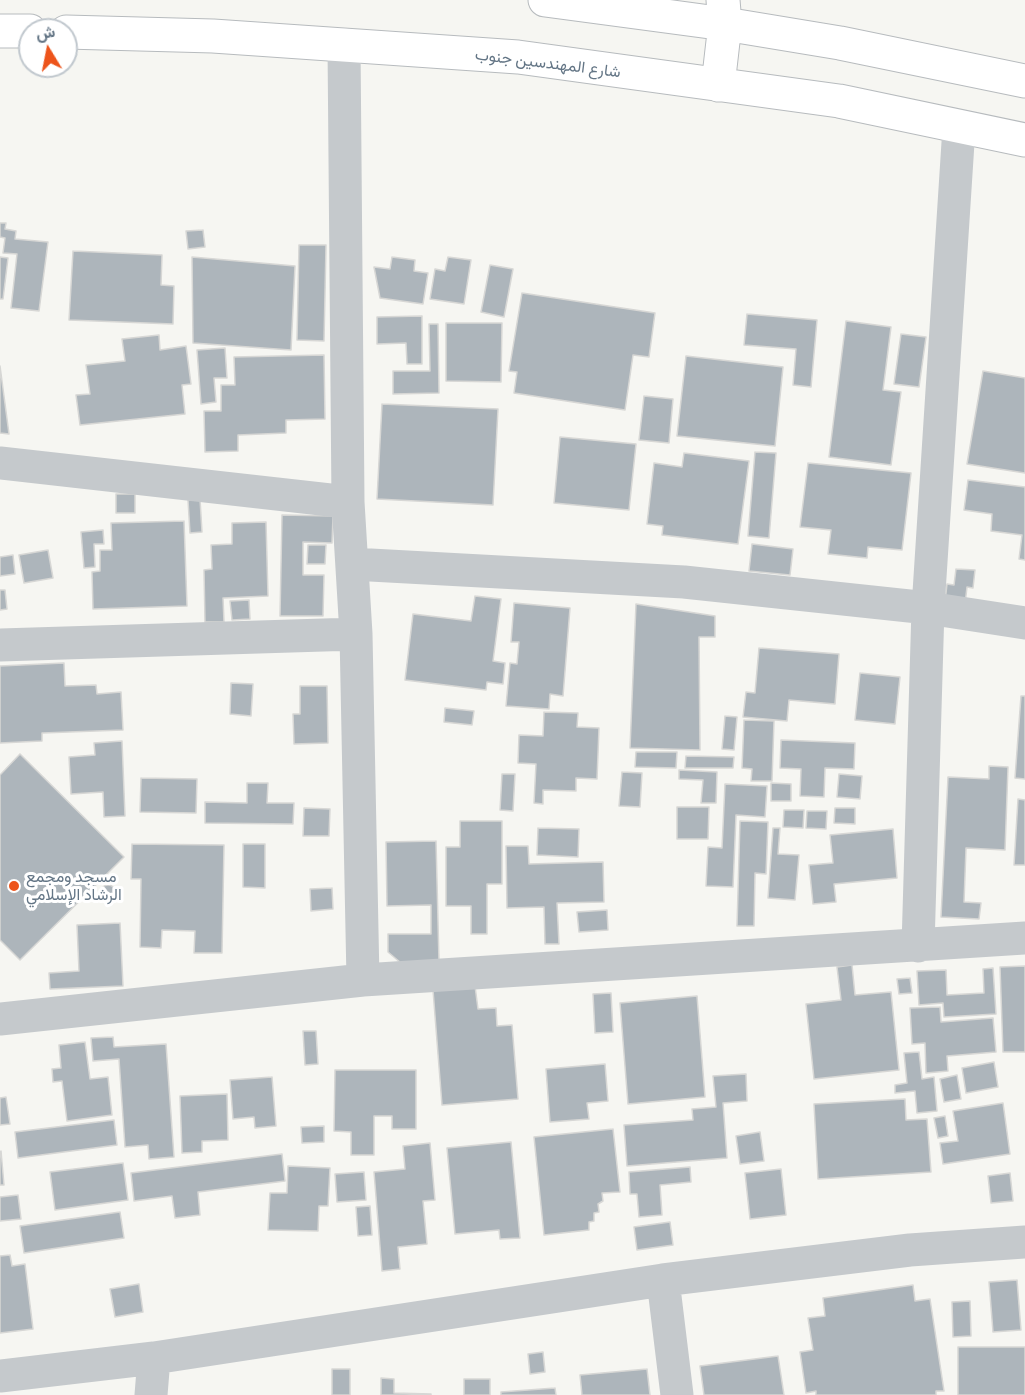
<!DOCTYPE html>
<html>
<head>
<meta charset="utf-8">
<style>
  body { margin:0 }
  #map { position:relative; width:1025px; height:1395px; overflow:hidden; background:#f6f6f2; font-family:Ubuntu,Vazirmatn,sans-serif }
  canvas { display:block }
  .north { position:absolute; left:18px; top:18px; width:60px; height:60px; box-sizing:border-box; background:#fff; border:2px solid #c1c8ce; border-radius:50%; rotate:350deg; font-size:16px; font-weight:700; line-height:24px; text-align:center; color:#637585 }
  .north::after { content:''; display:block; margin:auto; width:21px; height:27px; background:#ed541b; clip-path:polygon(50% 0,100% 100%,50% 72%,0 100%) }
</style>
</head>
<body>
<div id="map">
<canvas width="1025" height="1395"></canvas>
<div class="north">ش</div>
</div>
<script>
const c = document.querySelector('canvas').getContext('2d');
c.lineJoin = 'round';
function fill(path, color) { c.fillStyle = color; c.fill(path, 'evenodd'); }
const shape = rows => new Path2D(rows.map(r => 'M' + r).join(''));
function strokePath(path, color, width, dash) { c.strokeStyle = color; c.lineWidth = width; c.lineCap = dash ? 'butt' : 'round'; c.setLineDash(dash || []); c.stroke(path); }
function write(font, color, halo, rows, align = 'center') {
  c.font = font + ' Ubuntu,Vazirmatn,sans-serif'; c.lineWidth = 6; c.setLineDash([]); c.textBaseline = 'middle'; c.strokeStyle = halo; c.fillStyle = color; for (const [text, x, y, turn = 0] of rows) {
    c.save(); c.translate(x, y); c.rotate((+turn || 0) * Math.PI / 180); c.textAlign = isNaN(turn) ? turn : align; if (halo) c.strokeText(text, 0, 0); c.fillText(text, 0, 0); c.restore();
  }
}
const building = shape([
  [0,223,6,223,5,229,16,231,15,239,48,242,39,311,11,308,17,254,3,253,5,238,0,237,0,223],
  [203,230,205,247,188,249,186,231,203,230],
  [299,245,326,245,324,341,297,340,299,245],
  [73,251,162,255,161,285,174,286,173,324,69,320,73,251],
  [0,257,8,258,3,299,0,299,0,257],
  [192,257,295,266,291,350,193,343,192,257],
  [392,257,415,260,414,271,428,273,423,304,380,298,374,267,390,269,392,257],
  [448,257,471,260,464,304,430,299,435,269,445,271,448,257],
  [490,265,513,269,504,317,481,312,490,265],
  [522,293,655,313,649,357,633,355,625,410,514,393,517,372,509,371,522,293],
  [747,314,817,320,811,387,793,385,796,349,744,345,747,314],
  [422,316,422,364,407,364,406,343,377,344,377,317,422,316],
  [846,321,891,327,883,390,901,392,891,465,829,457,846,321],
  [446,323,502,323,501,382,446,381,446,323],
  [429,324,438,324,439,393,393,394,393,371,430,371,429,324],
  [901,334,926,337,919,387,894,384,901,334],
  [159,335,160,350,186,346,191,384,182,385,185,414,80,425,76,395,90,394,86,365,125,361,122,339,159,335],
  [225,348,227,378,214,378,216,402,201,404,197,350,225,348],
  [324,355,325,419,286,420,286,433,238,435,238,451,205,452,204,411,221,411,221,385,235,385,234,357,324,355],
  [686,356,783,367,775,446,677,436,686,356],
  [0,366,9,434,0,433,0,366],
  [983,371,1025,378,1025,473,967,464,983,371],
  [644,396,673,399,669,443,639,440,644,396],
  [382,404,498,409,493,505,377,499,382,404],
  [560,437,636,444,629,510,554,503,560,437],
  [755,452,776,453,769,538,748,536,755,452],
  [684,453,749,461,738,544,662,535,663,526,647,524,654,463,682,467,684,453],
  [808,463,911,473,902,550,868,547,867,558,828,554,831,530,800,527,808,463],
  [968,480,1025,487,1025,560,1019,559,1022,535,991,531,992,514,964,510,968,480],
  [116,494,135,494,135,513,116,513,116,494],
  [200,499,202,532,190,533,188,500,200,499],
  [282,515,333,516,332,543,303,542,303,575,324,575,323,616,280,616,282,515],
  [184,521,187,606,93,609,92,572,100,571,100,550,112,550,111,523,184,521],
  [266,522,268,596,223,598,224,622,205,622,204,570,212,569,211,545,232,544,232,523,266,522],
  [103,530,104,544,94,544,95,567,84,568,81,532,103,530],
  [752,544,793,549,790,575,749,571,752,544],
  [308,545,326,545,325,564,307,564,308,545],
  [48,550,53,578,24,583,19,555,48,550],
  [13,555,15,574,0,576,0,557,13,555],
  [956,569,975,570,973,588,967,587,965,604,945,602,947,584,954,585,956,569],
  [0,590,5,590,7,609,0,610,0,590],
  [475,596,501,599,493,661,505,663,503,684,487,682,486,690,405,680,413,614,471,621,475,596],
  [249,600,250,619,232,620,230,601,249,600],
  [514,603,570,608,563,696,550,694,549,709,506,706,510,663,517,664,519,642,511,642,514,603],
  [636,604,715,616,715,637,699,637,700,750,630,748,636,604],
  [759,648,839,654,835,704,789,700,787,721,743,717,746,692,755,693,759,648],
  [64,663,65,686,96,685,97,694,121,692,123,730,42,733,42,741,0,743,0,666,64,663],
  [860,673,900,677,895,724,855,720,860,673],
  [231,683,253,684,251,716,230,714,231,683],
  [300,686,327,686,328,743,294,744,293,714,300,714,300,686],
  [1021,696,1025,696,1025,779,1015,778,1021,696],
  [445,708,474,711,472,725,444,722,445,708],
  [544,712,578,713,577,727,599,728,597,779,576,778,576,791,543,790,543,804,534,803,536,764,518,763,519,735,543,736,544,712],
  [725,716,737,717,734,750,722,749,725,716],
  [744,720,774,721,772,781,751,781,752,769,742,768,744,720],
  [781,740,855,743,854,769,825,768,824,797,800,796,801,769,780,768,781,740],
  [122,741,125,816,104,817,103,792,71,794,69,757,95,755,94,743,122,741],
  [636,752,677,752,676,768,635,767,636,752],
  [20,754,124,857,20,960,0,940,0,775,20,754],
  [686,756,734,757,733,768,685,768,686,756],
  [989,766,1008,767,1005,850,966,848,964,902,981,903,979,919,941,917,948,777,989,779,989,766],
  [679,770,717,772,716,803,701,803,703,780,679,779,679,770],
  [622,772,642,773,640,807,619,806,622,772],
  [502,774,515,774,513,811,500,810,502,774],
  [839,774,862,776,860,799,837,797,839,774],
  [141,778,197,779,196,813,140,812,141,778],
  [247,783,268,783,267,803,294,803,293,824,205,823,205,802,247,803,247,783],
  [771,783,791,784,791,801,771,801,771,783],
  [725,784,767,786,765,817,736,815,733,887,706,886,708,847,722,848,725,784],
  [1018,799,1025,800,1025,865,1014,865,1018,799],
  [677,807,709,807,708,839,677,839,677,807],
  [304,808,330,809,329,836,303,836,304,808],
  [835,808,855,808,855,824,834,823,835,808],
  [784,810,804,810,803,828,783,827,784,810],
  [807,811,827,811,826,829,806,828,807,811],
  [460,821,502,821,502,884,487,884,487,934,471,934,471,906,446,906,446,847,460,847,460,821],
  [740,821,768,822,766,874,755,873,754,926,737,926,740,821],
  [538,828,579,829,578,857,537,855,538,828],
  [773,828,780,828,778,854,799,855,795,900,768,898,773,828],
  [893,829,897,878,834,884,836,902,813,904,809,865,833,863,830,835,893,829],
  [436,841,439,962,401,963,388,952,388,934,431,934,431,905,387,906,386,842,436,841],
  [132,844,224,845,222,953,194,953,195,931,162,930,161,948,140,947,141,879,131,879,132,844],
  [243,844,265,844,265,888,243,887,243,844],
  [506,846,528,846,529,864,603,862,604,902,557,903,559,944,545,944,544,907,507,908,506,846],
  '100 893a8 8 0 1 1 16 0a8 8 0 1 1-16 0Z',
  [332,888,333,909,311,911,310,889,332,888],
  [607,910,608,930,579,932,577,912,607,910],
  [120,923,123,986,50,989,49,973,79,971,77,925,120,923],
  [852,965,855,995,891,992,899,1070,814,1079,806,1004,841,1000,837,967,852,965],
  [1025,966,1025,1052,1003,1052,1000,967,1025,966],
  [993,968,996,1014,944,1017,943,1003,919,1005,917,971,946,970,947,995,984,993,983,969,993,968],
  [910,978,912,993,899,994,897,979,910,978],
  [475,986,478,1009,496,1008,497,1026,512,1025,518,1099,442,1105,433,990,475,986],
  [611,993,613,1032,595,1033,593,994,611,993],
  [697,996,705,1097,628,1104,620,1003,697,996],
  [940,1007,941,1022,993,1018,996,1052,947,1056,948,1071,926,1073,925,1043,912,1044,910,1008,940,1007],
  [303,1031,316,1031,318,1064,305,1065,303,1031],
  [113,1037,114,1047,166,1044,174,1157,149,1159,148,1145,125,1147,119,1059,93,1061,91,1038,113,1037],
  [85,1042,90,1079,108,1077,112,1115,67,1121,62,1081,53,1082,52,1069,61,1068,59,1045,85,1042],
  [919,1052,922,1079,934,1077,937,1111,917,1113,915,1091,895,1093,895,1085,907,1083,904,1053,919,1052],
  [994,1062,998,1087,966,1093,962,1068,994,1062],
  [605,1064,608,1101,587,1103,589,1119,550,1122,546,1069,605,1064],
  [335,1070,416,1070,416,1129,392,1129,392,1116,374,1116,374,1155,351,1155,351,1132,334,1131,335,1070],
  [746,1074,747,1101,723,1103,727,1158,627,1166,624,1125,693,1120,692,1109,716,1107,713,1076,746,1074],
  [957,1075,961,1099,944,1102,940,1079,957,1075],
  [272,1077,276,1126,255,1128,254,1117,233,1119,230,1080,272,1077],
  [227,1094,228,1140,202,1141,202,1152,182,1153,180,1096,227,1094],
  [6,1097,10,1124,0,1125,0,1098,6,1097],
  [905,1099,906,1120,927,1119,931,1172,818,1179,814,1104,905,1099],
  [1003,1103,1010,1154,943,1164,940,1143,958,1141,953,1111,1003,1103],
  [945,1116,948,1136,938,1138,934,1118,945,1116],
  [114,1120,117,1145,18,1158,15,1132,114,1120],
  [324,1126,324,1142,302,1143,301,1127,324,1126],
  [613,1129,620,1192,602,1193,603,1201,598,1204,599,1212,594,1213,594,1221,589,1222,589,1230,544,1235,534,1137,613,1129],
  [760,1132,764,1161,740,1164,736,1136,760,1132],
  [511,1142,520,1238,500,1239,499,1230,455,1234,447,1148,511,1142],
  [430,1143,435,1200,423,1201,427,1244,398,1247,400,1269,382,1271,374,1172,405,1169,403,1146,430,1143],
  [1,1151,4,1185,0,1185,0,1152,1,1151],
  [282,1154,285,1181,198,1192,200,1215,175,1218,172,1196,134,1201,131,1173,282,1154],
  [123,1163,128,1200,55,1210,50,1172,123,1163],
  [288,1166,330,1168,328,1206,319,1206,318,1231,268,1230,270,1193,287,1193,288,1166],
  [690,1167,691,1182,660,1185,662,1215,639,1217,637,1194,630,1194,629,1172,690,1167],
  [781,1169,786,1215,750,1219,745,1173,781,1169],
  [364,1172,366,1200,337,1202,335,1174,364,1172],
  [1010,1173,1013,1201,991,1203,988,1176,1010,1173],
  [18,1195,21,1219,0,1221,0,1197,18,1195],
  [370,1206,372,1235,358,1236,356,1207,370,1206],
  [120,1212,124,1238,24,1253,20,1226,120,1212],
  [670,1222,673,1245,637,1250,634,1227,670,1222],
  [10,1255,12,1266,25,1264,33,1329,0,1333,0,1256,10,1255],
  [1017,1280,1021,1330,993,1332,989,1282,1017,1280],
  [139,1284,143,1312,115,1317,110,1289,139,1284],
  [913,1285,915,1301,930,1299,944,1391,936,1391,936,1395,816,1395,816,1391,806,1393,800,1352,813,1350,808,1318,825,1316,823,1298,913,1285],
  [970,1301,971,1336,953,1337,952,1302,970,1301],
  [958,1347,1025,1347,1025,1395,958,1395,958,1347],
  [543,1352,545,1372,530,1374,528,1354,543,1352],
  [778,1356,784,1395,704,1395,700,1366,778,1356],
  [332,1369,350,1369,350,1395,332,1395,332,1369],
  [647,1369,650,1395,582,1395,580,1375,647,1369],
  [381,1378,394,1379,394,1393,431,1394,431,1395,381,1395,381,1378],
  [464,1379,490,1379,490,1395,464,1395,464,1379],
  [555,1388,556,1395,501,1395,501,1392,555,1388]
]);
fill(building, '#adb5bb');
strokePath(building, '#d7d7d5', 1.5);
const highway = shape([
  [545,0,725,24,840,43,1025,81],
  [0,31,30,31],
  [66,32,213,36,518,57,839,101,1025,140],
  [718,85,725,24,723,0]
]);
strokePath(highway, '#b7bbbe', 35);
strokePath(shape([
  [344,45,348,502,356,634,363,980],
  [0,463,348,502],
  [352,564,684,582,928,608,1025,623],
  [0,645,356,634],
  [918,946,928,608,959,127],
  [0,1019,363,980,1025,938],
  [663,1280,677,1395],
  [0,1376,154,1358,663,1280,910,1250,1025,1242],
  [151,1395,154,1358]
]), '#c5c9cc', 33);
strokePath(highway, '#fff', 33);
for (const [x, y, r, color] of [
  [14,886,6,"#ed541b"]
]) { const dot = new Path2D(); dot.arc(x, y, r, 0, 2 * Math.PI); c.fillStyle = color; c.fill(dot); strokePath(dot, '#fff', 2); }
write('16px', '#637585', '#fff', [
  ["شارع المهندسين جنوب",548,63,7]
]);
write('16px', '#637585', '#fff', [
  ["مسجد ومجمع",26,877],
  ["الرشاد الإسلامي",26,895]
], 'left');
</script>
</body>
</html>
